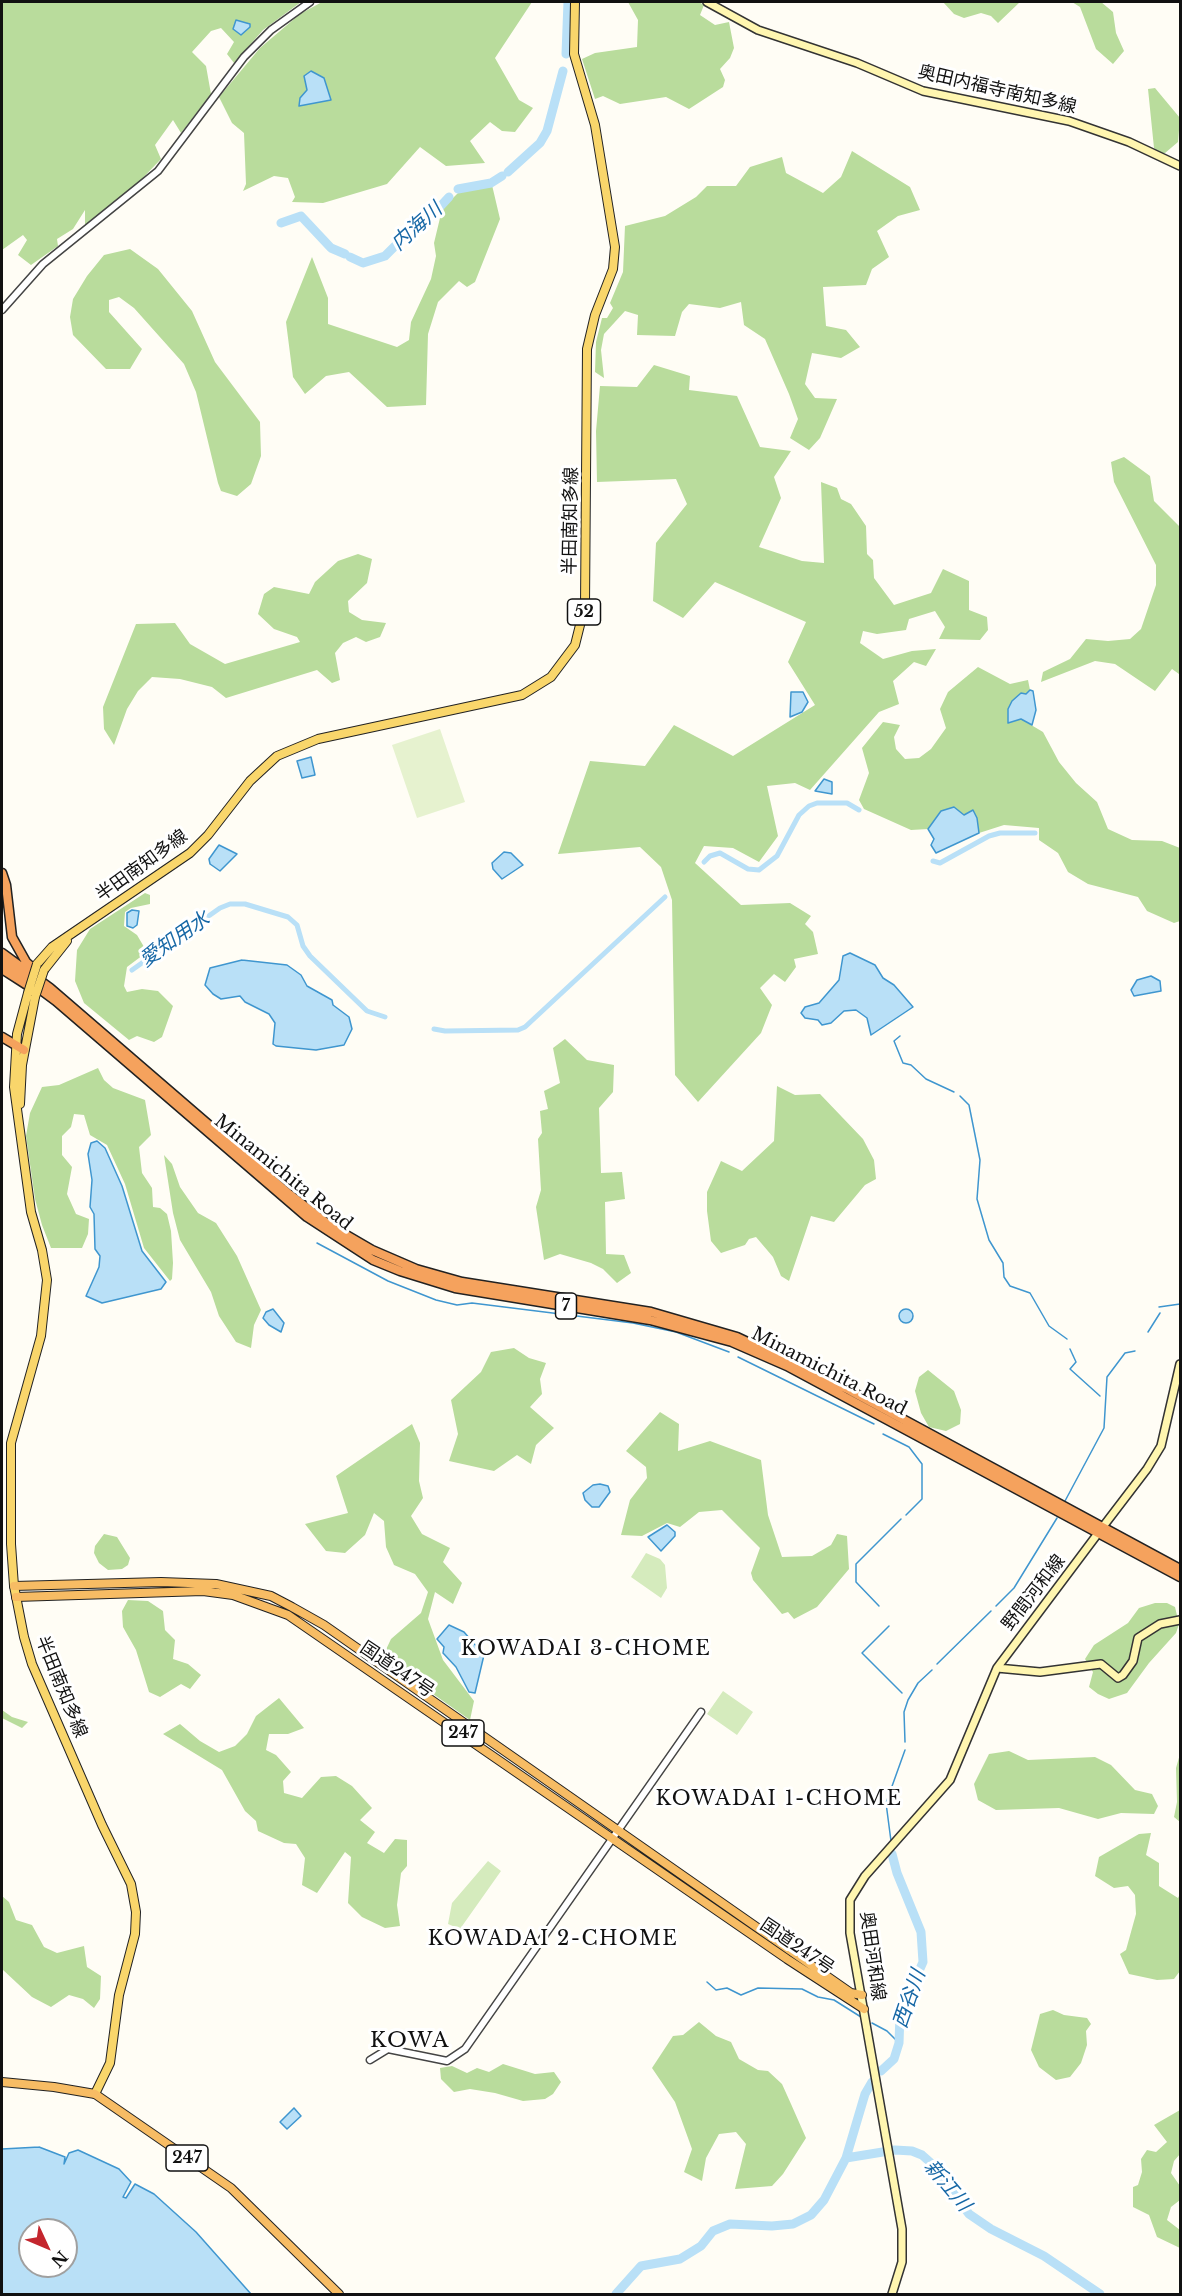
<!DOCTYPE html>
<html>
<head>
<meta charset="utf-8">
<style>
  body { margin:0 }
  #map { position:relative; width:1182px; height:2296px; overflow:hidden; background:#fffdf5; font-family:"Libre Baskerville",serif }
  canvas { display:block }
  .frame { position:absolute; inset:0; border:3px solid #111; pointer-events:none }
  .north { position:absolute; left:18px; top:2218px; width:60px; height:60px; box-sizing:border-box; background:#fff; border:2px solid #a0a0a0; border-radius:50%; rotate:134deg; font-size:16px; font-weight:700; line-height:24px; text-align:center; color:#111 }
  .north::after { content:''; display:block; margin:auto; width:21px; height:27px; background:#c4262e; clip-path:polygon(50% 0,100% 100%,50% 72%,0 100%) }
</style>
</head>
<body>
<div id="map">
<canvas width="1182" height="2296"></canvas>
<div class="frame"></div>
<div class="north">N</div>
</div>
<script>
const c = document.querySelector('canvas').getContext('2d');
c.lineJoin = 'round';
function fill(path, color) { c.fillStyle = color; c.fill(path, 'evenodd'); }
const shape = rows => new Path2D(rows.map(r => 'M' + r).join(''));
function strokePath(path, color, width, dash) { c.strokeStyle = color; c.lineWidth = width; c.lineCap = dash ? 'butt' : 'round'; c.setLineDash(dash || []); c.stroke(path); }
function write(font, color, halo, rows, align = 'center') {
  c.font = font + ' "Libre Baskerville","Noto Sans JP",serif'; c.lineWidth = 6; c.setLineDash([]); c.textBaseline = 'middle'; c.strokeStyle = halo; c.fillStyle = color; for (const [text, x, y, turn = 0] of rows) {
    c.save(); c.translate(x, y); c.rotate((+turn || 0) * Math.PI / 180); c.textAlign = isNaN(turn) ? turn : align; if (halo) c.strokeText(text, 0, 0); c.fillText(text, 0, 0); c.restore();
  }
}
fill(shape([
  [646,1553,660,1559,665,1565,667,1588,661,1598,631,1577],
  [723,1691,753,1712,737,1735,707,1714],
  [488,1861,501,1871,460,1929,448,1924,452,1903]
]), '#d5ebbd');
fill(shape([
  [2,2,301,2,263,30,234,63,227,54,234,42,221,28,211,31,192,52,206,66,211,94,181,133,173,120,155,145,161,159,134,187,85,225,85,210,73,229,57,239,58,246,31,265,18,255,27,240,23,235,2,250],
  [322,2,532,2,495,58,519,100,533,108,515,132,502,131,490,122,470,141,485,163,446,166,420,147,387,184,323,203,292,202,295,197,288,178,274,176,243,191,246,184,244,133,232,123,219,97,260,48,300,14],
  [628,2,699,2,704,5,700,15,715,25,729,22,734,48,730,58,720,69,725,80,723,87,689,109,666,97,620,104,603,96,595,99,582,59,595,53,637,47,638,20],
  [943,2,1052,2,1020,2,998,23,991,16,981,13,964,18,954,14],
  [1072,2,1101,2,1113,12,1116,33,1124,51,1113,64,1096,49,1080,7],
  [1155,88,1180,118,1178,142,1165,153,1158,153,1154,148,1148,89],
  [852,151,910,187,920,210,898,216,877,231,889,257,872,269,866,285,823,287,826,326,846,330,860,347,841,358,812,353,805,384,815,398,837,399,820,438,809,450,790,438,798,419,789,394,765,339,744,325,741,302,720,308,689,304,682,312,675,336,637,335,638,315,625,311,604,334,601,350,604,378,595,372,596,342,602,318,607,318,613,308,610,303,623,272,625,226,665,216,696,197,707,186,736,186,750,167,782,157,786,173,823,193,841,177],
  [492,185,500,219,475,282,467,287,459,281,438,302,428,334,426,405,387,407,349,372,326,376,305,394,293,377,286,322,312,257,328,298,328,324,397,347,409,340,411,322,431,279,436,256,434,243,440,218,439,212,460,191],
  [130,249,158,269,192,311,215,362,260,422,261,456,251,484,237,496,221,491,218,483,196,392,184,364,134,308,119,297,109,300,109,312,142,349,130,369,106,369,73,335,70,317,73,299,87,276,104,255],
  [654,365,690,376,689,390,737,396,760,447,791,451,774,477,781,498,759,547,802,561,824,563,821,482,837,488,841,499,851,504,866,526,867,554,873,560,874,578,894,605,931,593,943,569,969,581,969,610,987,617,988,630,980,640,939,639,945,627,935,611,909,619,906,630,877,634,863,631,860,643,883,659,912,651,936,649,926,666,914,662,893,681,899,704,879,712,810,790,795,783,767,786,778,836,759,862,733,848,704,846,695,863,741,905,790,903,811,916,805,924,813,932,818,954,794,959,796,967,785,982,774,974,760,988,772,1005,761,1033,698,1102,675,1075,672,900,661,867,640,847,558,854,590,761,645,766,674,725,733,756,815,705,788,662,806,622,715,582,683,618,653,601,656,543,687,504,676,479,597,482,596,431,600,386,637,387],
  [1124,457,1150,476,1154,501,1180,527,1180,684,1179,674,1172,669,1155,691,1115,664,1095,661,1041,682,1043,672,1070,659,1086,639,1108,641,1130,639,1141,629,1156,585,1156,565,1114,482,1111,462],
  [358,554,372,559,367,583,348,601,349,612,362,620,386,623,380,637,366,642,356,637,343,643,335,653,340,680,332,683,317,670,226,698,212,687,180,679,152,677,138,691,127,709,114,745,104,729,103,707,136,624,175,623,190,644,225,664,300,642,297,637,274,629,258,614,264,594,274,587,309,594,315,582,338,561],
  [978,667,1010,684,1028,680,1030,690,1017,720,1021,719,1043,732,1059,762,1076,783,1097,802,1108,829,1132,840,1162,841,1180,848,1180,921,1174,923,1147,911,1138,897,1088,884,1068,872,1058,853,1039,840,1039,828,1004,825,979,833,977,818,972,810,964,815,941,811,928,829,911,830,864,809,859,800,869,773,862,748,883,722,900,725,894,737,896,749,905,759,919,758,931,749,946,728,940,709,948,692],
  [145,893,150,895,150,904,131,908,125,912,124,926,137,935,147,952,127,967,124,986,127,992,142,989,158,991,173,1006,162,1037,154,1042,137,1036,129,1040,84,1003,75,981,77,950,90,929],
  [565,1039,587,1060,614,1065,613,1092,599,1108,601,1173,622,1172,625,1199,605,1202,606,1254,624,1255,631,1273,617,1283,603,1269,591,1263,560,1254,544,1260,536,1207,541,1190,538,1139,542,1133,540,1111,548,1109,544,1091,560,1083,553,1048],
  [98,1068,104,1080,113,1088,145,1100,151,1135,139,1147,142,1173,152,1188,153,1207,160,1208,167,1214,171,1231,173,1263,172,1279,170,1281,144,1248,125,1184,107,1145,90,1135,84,1115,74,1114,71,1127,62,1136,62,1155,72,1167,67,1194,76,1214,89,1219,88,1234,82,1248,51,1248,42,1225,35,1199,26,1136,30,1113,42,1087,59,1085],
  [777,1086,795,1095,820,1094,863,1139,874,1160,876,1179,865,1185,834,1222,811,1216,789,1281,781,1276,773,1257,756,1237,749,1239,745,1245,721,1253,711,1241,707,1211,707,1192,721,1161,742,1171,774,1141],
  [164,1155,172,1164,180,1187,198,1213,216,1223,237,1256,261,1310,254,1325,251,1348,236,1342,219,1316,211,1292,180,1240,173,1213],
  [514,1348,529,1358,546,1363,540,1379,542,1394,530,1407,554,1428,536,1445,531,1464,517,1455,494,1471,449,1461,458,1434,451,1400,481,1372,491,1352],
  [928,1370,954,1391,961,1410,960,1424,946,1431,929,1427,921,1413,915,1391,919,1377],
  [660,1412,679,1424,678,1451,710,1441,761,1460,768,1515,782,1557,812,1556,831,1545,837,1534,847,1536,849,1569,817,1607,794,1619,788,1612,782,1614,753,1580,751,1573,760,1548,722,1510,699,1512,680,1527,667,1523,642,1536,621,1535,630,1500,647,1478,646,1467,626,1451],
  [412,1424,420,1443,419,1481,423,1498,411,1516,422,1534,450,1548,443,1562,462,1583,453,1604,435,1592,428,1619,443,1660,474,1701,470,1720,382,1658,391,1639,421,1613,428,1592,415,1574,394,1565,386,1547,384,1521,374,1513,365,1535,345,1553,326,1551,305,1524,348,1513,336,1476],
  [104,1534,117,1537,130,1558,128,1565,122,1569,108,1570,99,1563,94,1553,95,1546],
  [128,1600,148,1601,163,1611,165,1630,175,1640,173,1659,188,1664,201,1675,190,1689,181,1684,160,1697,149,1692,136,1650,123,1627,122,1611],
  [1155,1603,1167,1603,1175,1607,1179,1624,1176,1633,1149,1663,1127,1693,1109,1699,1098,1694,1089,1687,1093,1672,1085,1659,1094,1645,1128,1623,1139,1608],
  [279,1698,304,1728,288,1734,269,1734,266,1750,276,1755,291,1772,283,1781,284,1793,302,1798,321,1777,336,1776,352,1786,372,1808,360,1820,375,1832,367,1843,384,1853,395,1839,407,1840,407,1866,401,1873,397,1905,400,1926,385,1928,362,1917,348,1903,351,1857,345,1852,317,1893,302,1885,305,1858,296,1844,284,1843,258,1831,256,1821,245,1811,222,1770,163,1734,180,1724,200,1741,219,1752,235,1746,247,1734,256,1716],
  [2,1710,12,1717,28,1722,22,1728,2,1718],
  [1009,1751,1028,1760,1095,1757,1111,1765,1135,1790,1152,1794,1158,1806,1154,1814,1121,1813,1098,1819,1059,1808,996,1810,978,1800,974,1784,989,1754],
  [1180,1754,1180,1822,1174,1817,1177,1802,1176,1768],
  [1151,1833,1146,1855,1159,1863,1159,1886,1178,1898,1180,1894,1180,1971,1174,1979,1157,1980,1129,1974,1120,1954,1126,1950,1136,1914,1135,1895,1128,1886,1114,1888,1095,1876,1099,1857,1139,1834],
  [2,1896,9,1902,16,1920,32,1925,44,1947,57,1953,84,1946,87,1967,101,1976,100,1999,94,2008,83,1999,69,1995,51,2007,32,1997,2,1969],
  [1053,2010,1064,2015,1087,2018,1091,2024,1086,2031,1087,2045,1081,2063,1070,2077,1056,2080,1039,2067,1031,2050,1040,2014],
  [699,2022,716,2036,731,2042,739,2059,758,2070,768,2071,782,2084,791,2104,806,2138,783,2174,772,2186,735,2189,746,2144,736,2132,719,2134,706,2158,702,2181,684,2172,692,2149,675,2102,652,2068,673,2036,683,2035],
  [503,2064,535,2074,554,2072,561,2082,553,2094,545,2099,523,2101,495,2093,470,2089,454,2092,441,2079,440,2068,452,2066,467,2073,477,2068,489,2072],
  [1180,2110,1180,2154,1174,2161,1171,2173,1180,2186,1180,2200,1171,2207,1167,2220,1180,2230,1180,2248,1157,2237,1149,2215,1133,2207,1133,2187,1138,2185,1142,2172,1141,2159,1147,2150,1156,2152,1167,2142,1154,2125]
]), '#b9dc9c');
fill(shape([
  [440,729,465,802,417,818,392,745]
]), '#e6f2cf');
const water = shape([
  [236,20,250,24,250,27,241,35,233,29,236,20],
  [311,71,324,78,331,100,299,106,300,98,307,90,304,76,311,71],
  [1030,690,1033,691,1036,710,1032,725,1021,719,1008,723,1008,709,1012,701,1021,693,1026,694,1030,690],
  [791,692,803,692,808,702,802,712,790,717,791,692],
  [311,757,315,775,302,778,297,761,311,757],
  [824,779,832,782,832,794,815,791,824,779],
  [954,807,964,815,973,810,977,818,979,833,936,853,931,845,934,839,928,829,941,811,954,807],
  [219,845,237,854,220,871,210,864,209,859,219,845],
  [504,852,511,853,523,865,502,879,493,869,492,863,504,852],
  [132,910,139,911,137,925,133,928,127,926,127,913,132,910],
  [850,953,875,965,883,978,894,985,913,1007,871,1035,867,1018,856,1010,844,1011,831,1023,822,1025,818,1020,805,1018,801,1013,805,1007,819,1003,839,980,843,956,850,953],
  [242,960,287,965,301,975,307,986,332,1000,333,1005,349,1017,352,1029,344,1045,316,1050,276,1046,273,1044,275,1023,269,1014,245,1002,240,996,221,999,213,994,205,985,210,968,242,960],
  [1151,976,1160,981,1161,991,1134,996,1131,990,1137,980,1151,976],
  [97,1141,105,1148,122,1186,142,1251,166,1282,161,1289,102,1303,86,1296,99,1267,100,1256,95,1249,94,1214,90,1207,92,1180,88,1154,91,1143,97,1141],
  [273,1309,284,1323,281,1332,269,1325,263,1318,266,1312,273,1309],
  '899 1316a7 7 0 1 1 14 0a7 7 0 1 1-14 0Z',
  [600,1484,608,1486,610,1492,599,1507,592,1507,585,1500,583,1493,593,1485,600,1484],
  [667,1525,675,1532,675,1536,661,1551,648,1537,667,1525],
  [449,1625,464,1632,484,1655,475,1693,469,1692,456,1667,443,1653,444,1647,437,1639,449,1625],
  [294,2108,301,2116,287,2129,280,2122,294,2108],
  [39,2147,65,2157,64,2164,69,2153,78,2150,119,2169,131,2182,123,2197,126,2198,135,2184,154,2194,196,2232,251,2294,2,2294,2,2149,39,2147],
  [30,2230,66,2230,66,2266,30,2266,30,2230]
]);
fill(water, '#b9e0f7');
strokePath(water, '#3f96cf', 1.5);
strokePath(shape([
  [900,1036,894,1041,903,1063,911,1065,926,1079,954,1092],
  [960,1096,969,1105,980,1160,977,1199,989,1240,1003,1263,1004,1277,1010,1286,1030,1293,1049,1326,1067,1339],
  [317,1243,388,1281,436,1300,457,1305,472,1303,633,1323,676,1332,729,1352],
  [1159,1307,1180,1304],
  [1148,1332,1160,1313],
  [1070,1349,1076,1362,1070,1369,1100,1396],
  [738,1357,874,1424],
  [883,1434,909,1447,922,1464,922,1499,906,1515],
  [1065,1501,1104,1428,1107,1377,1125,1353,1135,1351],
  [879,1606,856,1582,856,1564,901,1519],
  [996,1606,1014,1588,1057,1518],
  [889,1626,862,1653,902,1693],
  [937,1664,991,1611],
  [905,1742,904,1712,908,1700,918,1683,932,1670],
  [891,1841,886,1803,905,1750],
  [707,1982,716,1990,727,1988,741,1995,758,1988,802,1989,818,1997,834,2000,861,2017],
  [872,2023,887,2031,899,2043]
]), '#3f96cf', 1.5);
strokePath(shape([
  [933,861,940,863,989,836,1000,833,1035,833],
  [704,862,710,856,720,853,748,869,759,870,777,856,799,815,809,806,817,803,847,803,859,810],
  [132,970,220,908,230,904,245,904,288,917,297,925,303,946,310,956,367,1011,385,1017],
  [434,1029,445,1031,518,1030,525,1027,665,897]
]), '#b9e0f7', 5);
strokePath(shape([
  [566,54,568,2],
  [508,172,540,143,547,131,563,71],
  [458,189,491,183,502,176],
  [281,223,301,216,331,248,345,254],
  [350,257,363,263,385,256,403,238,425,223,449,197],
  [881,2071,894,2059,899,2043,900,2014,923,1962,921,1932,897,1873,892,1854],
  [846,2158,895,2150,912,2151,922,2155,931,2163,969,2214,991,2229,1044,2256,1100,2294],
  [616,2294,641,2266,680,2259,701,2246,713,2231,730,2224,772,2226,793,2224,811,2215,824,2200,846,2158,865,2094,872,2082]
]), '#b9e0f7', 9);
const tertiary = shape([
  [2,310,43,264,158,171,244,57,271,30,310,2],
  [370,2060,388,2049,447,2061,465,2049,701,1712]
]);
const secondary = shape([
  [707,2,758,30,857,63,923,91,1069,121,1129,142,1180,166],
  [1105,1524,1147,1469,1161,1446,1180,1364],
  [997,1668,1096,1536],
  [892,2294,902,2262,902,2229,850,1933,850,1900,865,1876,950,1780,997,1668,1040,1672,1101,1664,1118,1678,1123,1675,1133,1661,1138,1638,1160,1624,1180,1620]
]);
const primary = shape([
  [37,964,52,947,190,853,208,835,250,781,277,756,318,739,522,695,551,677,575,645,585,605,587,349,595,315,613,269,615,247,595,125,574,54,575,2],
  [44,970,67,941],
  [28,993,17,1034,14,1087,31,1212,42,1250,47,1280,41,1336,11,1443,11,1544,14,1586,24,1637,32,1664,102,1825,131,1884,136,1912,135,1934,119,1995,110,2063,95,2094],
  [20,1104,22,1065,35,997]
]);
const trunk = shape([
  [14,1586,161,1582,216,1584,271,1596,292,1607,324,1625,851,1993,862,1995],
  [16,1597,203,1591,233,1595,288,1615,787,1959,864,2009],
  [2,2082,54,2087,95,2094,231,2188,339,2294]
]);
const motorway = shape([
  [2,873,6,885,12,937,26,962,36,971],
  [2,953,50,988,289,1194,329,1225,372,1250,416,1269,462,1282,651,1312,737,1337,849,1390,1180,1569],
  [2,961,56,1001,307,1217,373,1260,400,1271,455,1288,650,1320,732,1342,787,1366,1180,1577],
  [2,969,27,985],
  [2,1037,24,1050]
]);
strokePath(tertiary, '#444', 9);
strokePath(secondary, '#333', 10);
strokePath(primary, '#222', 10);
strokePath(trunk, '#222', 10);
strokePath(motorway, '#222', 11);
strokePath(tertiary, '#fff', 6);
strokePath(secondary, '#fff6b0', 7);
strokePath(primary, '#f9d66b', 8);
strokePath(trunk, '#f7bc64', 8);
strokePath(motorway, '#f5a25d', 8);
const primaryBridge = shape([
  [28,993,37,964],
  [35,997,44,970]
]);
strokePath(primaryBridge, '#222', 10, []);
strokePath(primaryBridge, '#f9d66b', 8);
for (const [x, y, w] of [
  [584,612,33],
  [566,1306,21],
  [463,1733,42],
  [187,2158,42]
]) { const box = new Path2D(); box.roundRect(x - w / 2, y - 13, w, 26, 4.5); c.fillStyle = '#fff'; c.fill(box); strokePath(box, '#111', 1.5); }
write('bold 16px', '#111', null, [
  ["52",584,612],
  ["7",566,1306],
  ["247",463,1733],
  ["247",187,2158]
]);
write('18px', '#111', '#fff', [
  ["奥田内福寺南知多線",997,90,13],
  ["半田南知多線",571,521,-89],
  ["半田南知多線",142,866,-36],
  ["Minamichita Road",283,1173,39],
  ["Minamichita Road",829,1372,27],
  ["野間河和線",1034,1593,-52],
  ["国道247号",397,1670,34],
  ["半田南知多線",61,1687,68],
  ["国道247号",797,1947,34],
  ["奥田河和線",872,1956,82]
]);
write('italic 20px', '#1768a6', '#fff', [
  ["内海川",417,227,-42],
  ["愛知用水",175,940,-35],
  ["西谷川",910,1999,-71],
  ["新江川",947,2186,50]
]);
c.letterSpacing = '1.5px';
write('20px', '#111', '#fff', [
  ["KOWADAI 3-CHOME",586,1649],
  ["KOWADAI 1-CHOME",779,1799],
  ["KOWADAI 2-CHOME",553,1939]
]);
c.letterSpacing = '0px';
c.letterSpacing = '1.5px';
write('21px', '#111', '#fff', [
  ["KOWA",410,2041]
]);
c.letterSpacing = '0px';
</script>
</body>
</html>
